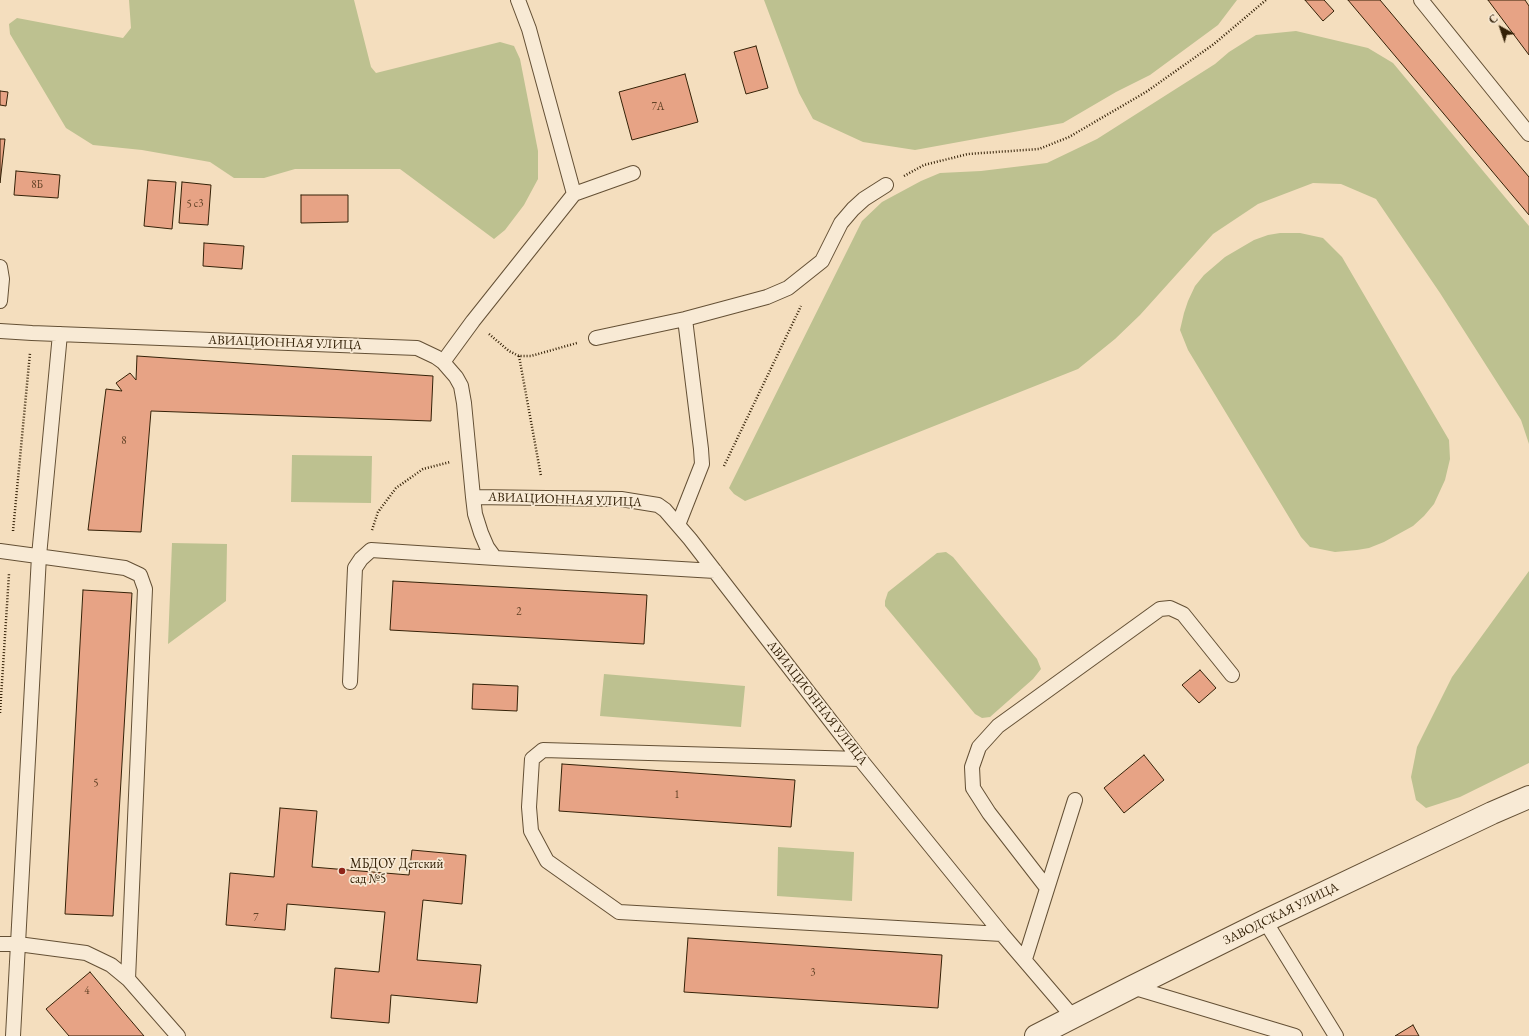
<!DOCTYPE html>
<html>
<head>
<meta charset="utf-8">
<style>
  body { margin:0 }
  #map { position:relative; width:1529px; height:1036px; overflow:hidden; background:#f4debe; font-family:"EB Garamond",serif }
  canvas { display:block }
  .north { position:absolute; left:1481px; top:8px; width:40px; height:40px; -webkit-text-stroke:3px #f8ead5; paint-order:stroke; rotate:320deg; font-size:11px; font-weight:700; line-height:16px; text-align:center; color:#342107 }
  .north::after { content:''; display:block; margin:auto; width:14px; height:18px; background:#342107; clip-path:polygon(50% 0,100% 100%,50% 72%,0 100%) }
</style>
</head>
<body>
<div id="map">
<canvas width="1529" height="1036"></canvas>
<div class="north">С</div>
</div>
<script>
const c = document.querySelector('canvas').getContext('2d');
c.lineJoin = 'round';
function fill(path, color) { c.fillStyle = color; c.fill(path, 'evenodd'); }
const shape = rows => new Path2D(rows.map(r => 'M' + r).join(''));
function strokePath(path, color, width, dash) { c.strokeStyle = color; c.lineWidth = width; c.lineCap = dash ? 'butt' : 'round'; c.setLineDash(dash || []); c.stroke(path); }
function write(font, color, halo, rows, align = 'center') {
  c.font = font + ' "EB Garamond",serif'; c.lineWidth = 3.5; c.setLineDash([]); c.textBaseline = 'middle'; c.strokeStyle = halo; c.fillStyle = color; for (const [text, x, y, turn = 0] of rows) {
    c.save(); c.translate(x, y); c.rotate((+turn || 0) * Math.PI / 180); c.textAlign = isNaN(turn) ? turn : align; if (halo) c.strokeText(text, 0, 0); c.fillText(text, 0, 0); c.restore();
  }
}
fill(shape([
  [129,0,354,0,371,67,376,73,500,42,514,46,520,59,538,151,538,179,524,205,505,230,494,239,400,169,295,169,264,178,234,178,210,162,142,150,93,145,66,128,10,34,9,24,17,18,123,38,131,28],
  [764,0,1237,0,1218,25,1150,75,1116,92,1063,123,915,150,863,142,813,119,799,93],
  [1296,31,1368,48,1393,63,1529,226,1529,444,1521,420,1440,293,1376,199,1341,184,1313,183,1258,204,1213,234,1140,315,1115,339,1078,369,745,501,734,494,729,488,862,221,882,202,921,181,940,173,981,171,1047,163,1097,139,1215,64,1229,52,1256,35],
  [1280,233,1300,233,1323,238,1342,257,1449,440,1450,459,1445,480,1434,504,1424,516,1413,526,1384,542,1369,548,1357,550,1335,552,1310,547,1301,537,1188,350,1180,330,1184,313,1188,301,1195,286,1204,275,1225,257,1254,240,1268,235],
  [292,455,372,456,371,503,291,502],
  [172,543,227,544,226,601,168,644],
  [946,552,953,557,1037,659,1041,669,1033,679,990,717,982,718,975,714,885,606,885,601,888,592,937,553],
  [1529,571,1529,763,1460,797,1426,808,1416,800,1411,777,1417,747,1452,677],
  [604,674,745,686,741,727,600,716],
  [778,847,854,852,852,901,777,896]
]), '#bdc190');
const building = shape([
  [1305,0,1324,0,1334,11,1323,21,1305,0],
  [1348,0,1380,0,1529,177,1529,215,1348,0],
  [1488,0,1525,0,1529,6,1529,55,1488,0],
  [756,46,768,88,746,94,734,52,756,46],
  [685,74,698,122,632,140,619,92,685,74],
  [0,91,8,92,6,106,0,105,0,91],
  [0,139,5,139,0,183,0,139],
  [16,171,60,175,58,198,14,195,16,171],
  [148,180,176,182,172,229,144,226,148,180],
  [182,182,211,185,208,225,179,223,182,182],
  [301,195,348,195,348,222,301,223,301,195],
  [204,243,244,246,242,269,203,266,204,243],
  [137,356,433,376,431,421,151,411,141,532,88,530,106,389,122,391,116,383,130,373,136,380,137,356],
  [393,581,647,595,644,644,390,630,393,581],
  [83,590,132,593,113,916,65,914,83,590],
  [1200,670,1216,688,1199,703,1182,685,1200,670],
  [473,684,518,686,517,711,472,709,473,684],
  [1144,755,1164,780,1124,813,1104,788,1144,755],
  [562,764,795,780,791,827,559,811,562,764],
  [280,808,317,811,312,867,409,875,412,850,466,855,462,904,423,900,417,960,481,965,477,1003,391,995,389,1023,331,1018,335,968,379,972,385,912,287,904,285,930,226,925,230,873,274,877,280,808],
  [688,938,942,955,938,1008,684,992,688,938],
  [90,972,121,1009,144,1036,69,1036,46,1009,90,972],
  [1413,1025,1419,1036,1395,1036,1413,1025]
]);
fill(building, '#e7a385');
strokePath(building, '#342107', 1);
const service = shape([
  [518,0,529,29,574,194],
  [1421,0,1529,134],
  [0,267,2,279,0,301],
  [0,331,32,333,417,348,436,357,443,362,456,377,461,386,464,403,473,497,621,499,658,505,665,510,690,539,860,759,1002,934,1073,1017],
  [596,338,685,319,767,297,788,288,822,261,841,223,853,209,864,199,886,185],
  [443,362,473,321,574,194,633,173],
  [473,497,475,514,481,533,487,547,495,558,715,571],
  [678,525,702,464,701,449,685,319],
  [0,551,125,568,140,575,145,589,128,979],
  [350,682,355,568,361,559,371,550,495,558],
  [860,759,543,750,532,759,529,807,531,831,547,861,619,912,1002,934],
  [1047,888,989,813,973,788,972,767,979,747,998,726,1160,609,1170,608,1183,614,1232,675],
  [1265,921,1336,1036],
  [0,944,18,944,86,953,111,965,128,979,178,1036],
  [1025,959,1075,800],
  [1132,987,1295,1036],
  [13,1036,39,556,60,334]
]);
const tertiary = shape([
  [1036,1036,1132,987,1265,921,1492,813,1529,797]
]);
strokePath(service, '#645035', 16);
strokePath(tertiary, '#645035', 24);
strokePath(shape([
  [904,176,924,165,968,154,1039,149,1069,137,1146,92,1214,44,1266,0],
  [489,334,509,351,519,356,531,356,577,343],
  [519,356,541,476],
  [724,466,801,306],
  [372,530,378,512,396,488,423,469,450,462],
  [13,531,30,353],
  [0,713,9,574]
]), '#342107', 2.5, [1, 2]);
strokePath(service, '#f8ead5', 14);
strokePath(tertiary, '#f8ead5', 22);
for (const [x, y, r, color] of [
  [342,871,4,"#8f2418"]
]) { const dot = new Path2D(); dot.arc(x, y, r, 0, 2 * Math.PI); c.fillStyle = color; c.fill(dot); strokePath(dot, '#f8ead5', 1.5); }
write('11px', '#614226', null, [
  ["7А",658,107],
  ["8Б",37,185],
  ["5 с3",195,204],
  ["8",124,441],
  ["2",519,612],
  ["5",96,783],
  ["1",677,795],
  ["7",256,918],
  ["3",813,973],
  ["4",87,991]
]);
write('13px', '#342107', '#f8ead5', [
  ["АВИАЦИОННАЯ УЛИЦА",285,343,2],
  ["АВИАЦИОННАЯ УЛИЦА",565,500,2],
  ["АВИАЦИОННАЯ УЛИЦА",817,703,52],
  ["ЗАВОДСКАЯ УЛИЦА",1281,914,-26]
]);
write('13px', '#342107', '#f8ead5', [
  ["МБДОУ Детский",350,864],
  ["сад №5",350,879]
], 'left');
</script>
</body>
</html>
